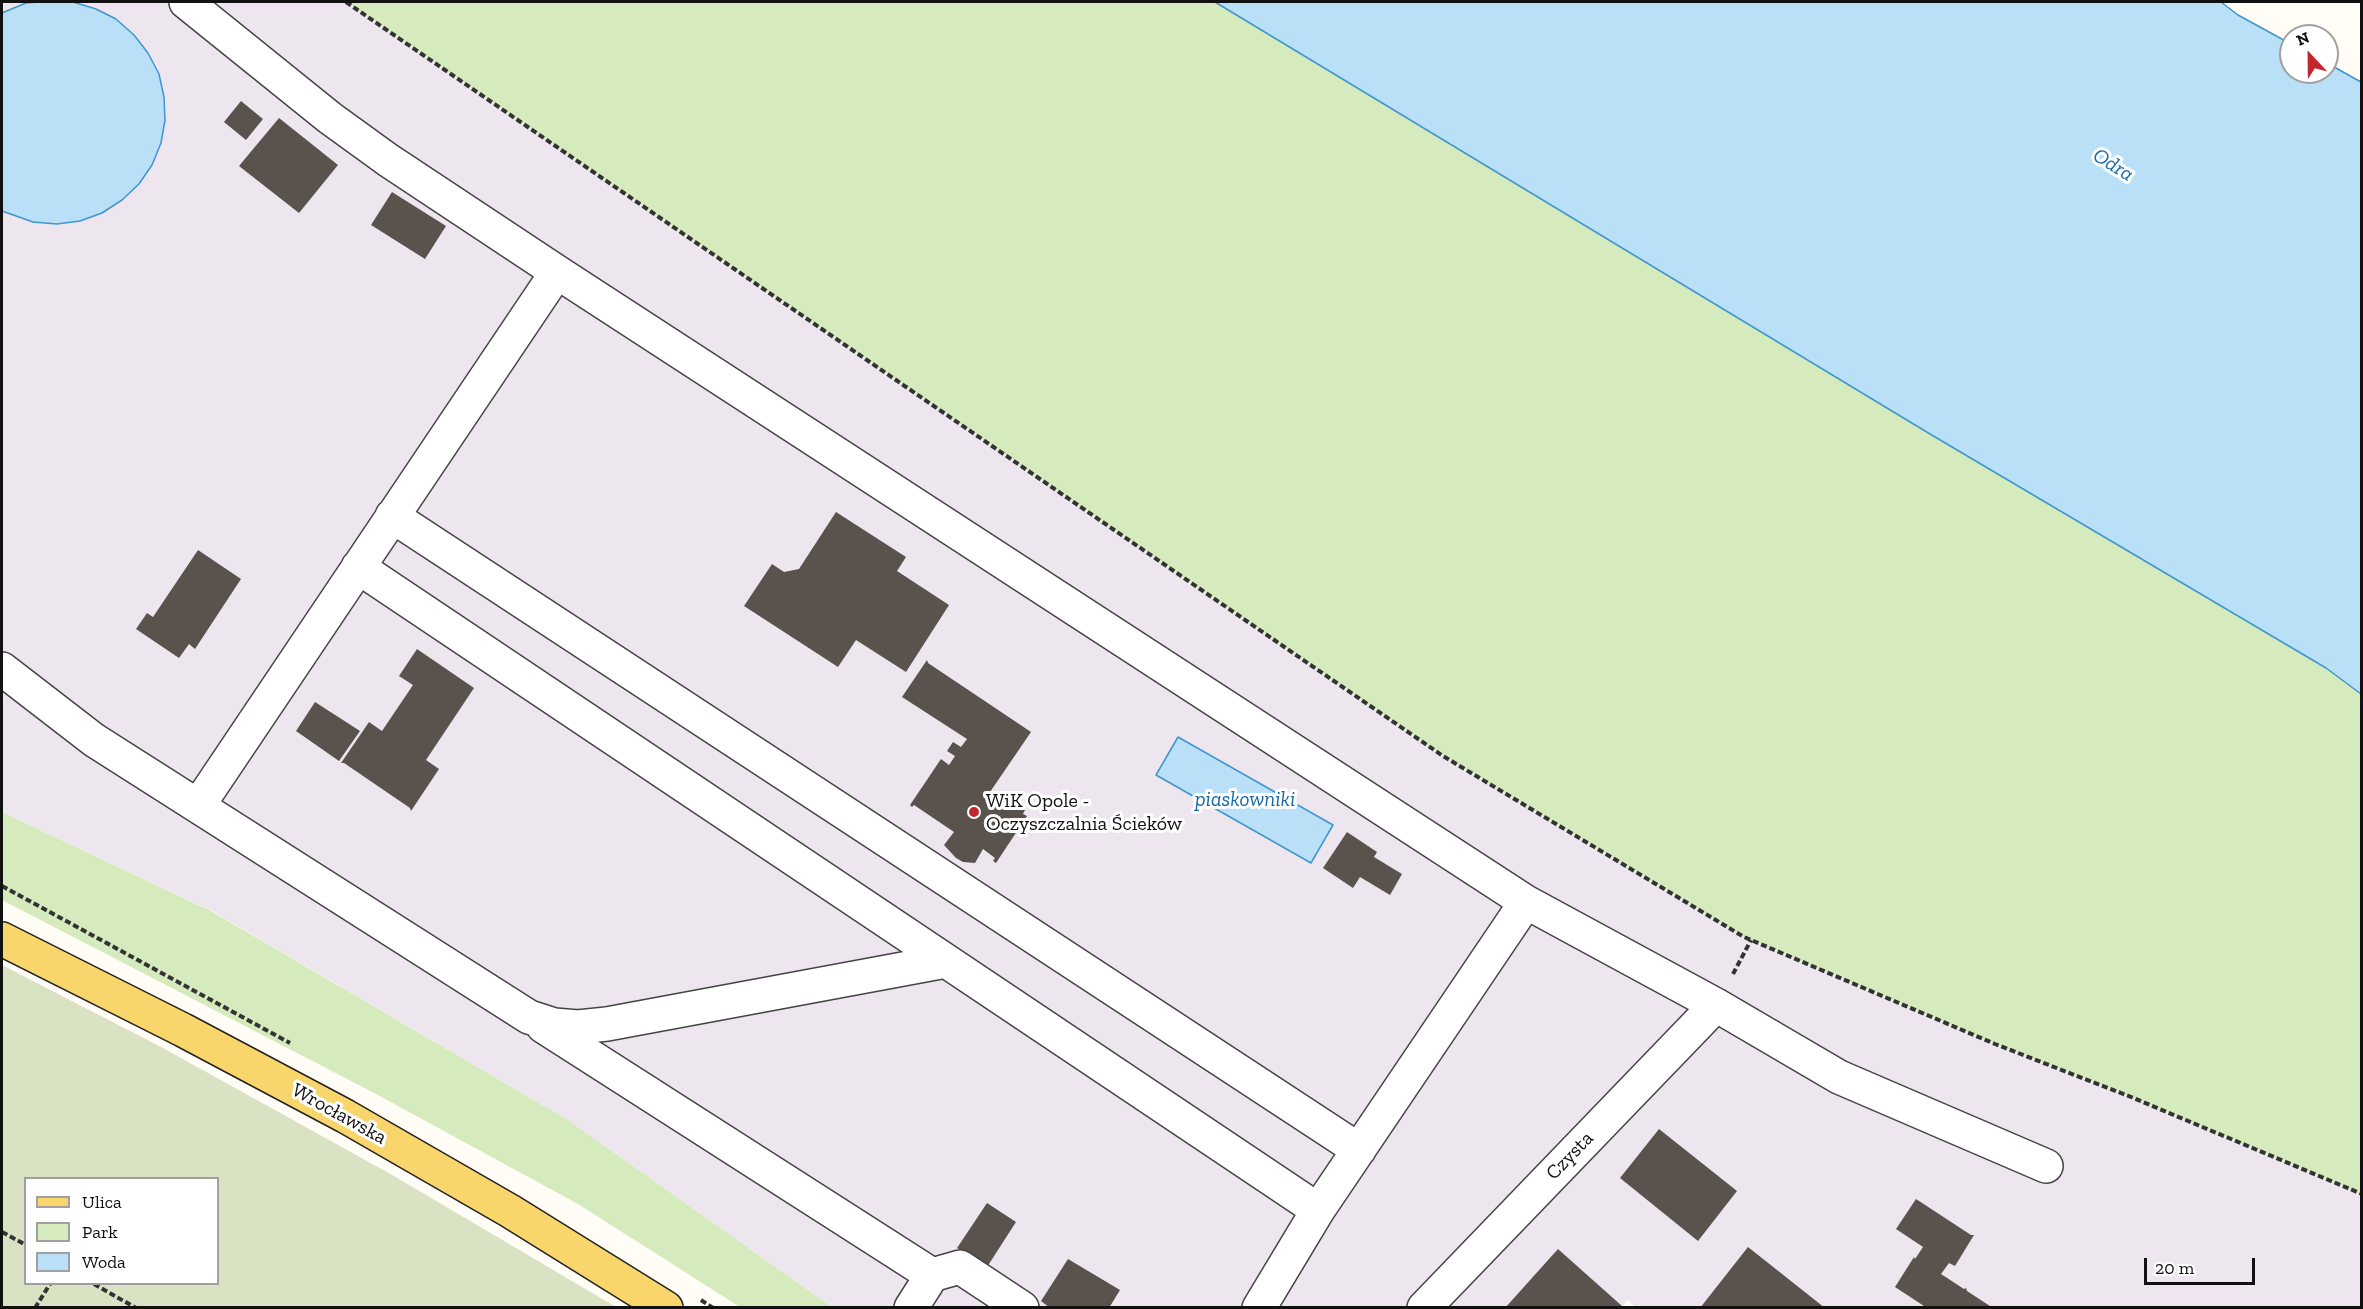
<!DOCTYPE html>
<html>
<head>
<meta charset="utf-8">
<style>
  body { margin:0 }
  #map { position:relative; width:2363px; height:1309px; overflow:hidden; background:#fffdf5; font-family:"Zilla Slab",serif }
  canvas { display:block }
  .frame { position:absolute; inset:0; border:3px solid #111; pointer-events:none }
  .legend { position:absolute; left:24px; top:1177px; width:195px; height:108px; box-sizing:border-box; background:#fff; border:2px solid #a0a0a0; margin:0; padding:8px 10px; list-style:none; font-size:18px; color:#111 }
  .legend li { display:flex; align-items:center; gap:12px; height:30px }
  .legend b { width:30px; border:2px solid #a0a0a0 }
  .north { position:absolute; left:2279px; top:24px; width:60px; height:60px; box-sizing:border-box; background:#fff; border:2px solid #a0a0a0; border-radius:50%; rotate:338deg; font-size:16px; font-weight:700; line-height:24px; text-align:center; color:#111 }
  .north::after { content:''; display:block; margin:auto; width:21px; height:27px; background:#c4262e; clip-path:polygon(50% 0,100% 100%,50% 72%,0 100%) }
  .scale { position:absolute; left:2144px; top:1258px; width:111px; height:27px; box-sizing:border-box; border:3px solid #111; border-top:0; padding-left:8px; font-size:18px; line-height:21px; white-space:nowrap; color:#111; -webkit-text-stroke:4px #fff; paint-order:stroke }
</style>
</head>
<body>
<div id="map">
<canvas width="2363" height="1309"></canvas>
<div class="frame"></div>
<ul class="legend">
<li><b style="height:8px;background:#f9d66b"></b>Ulica</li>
<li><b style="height:16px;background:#d5ebbd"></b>Park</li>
<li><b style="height:16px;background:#b9e0f7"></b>Woda</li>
</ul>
<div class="north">N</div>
<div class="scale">20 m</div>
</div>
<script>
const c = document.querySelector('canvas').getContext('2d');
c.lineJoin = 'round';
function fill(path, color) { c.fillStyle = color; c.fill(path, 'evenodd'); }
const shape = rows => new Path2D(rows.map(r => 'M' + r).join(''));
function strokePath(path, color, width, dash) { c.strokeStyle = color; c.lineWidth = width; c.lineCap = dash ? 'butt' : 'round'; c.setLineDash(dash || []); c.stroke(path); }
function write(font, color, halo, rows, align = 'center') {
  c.font = font + ' "Zilla Slab",serif'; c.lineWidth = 6; c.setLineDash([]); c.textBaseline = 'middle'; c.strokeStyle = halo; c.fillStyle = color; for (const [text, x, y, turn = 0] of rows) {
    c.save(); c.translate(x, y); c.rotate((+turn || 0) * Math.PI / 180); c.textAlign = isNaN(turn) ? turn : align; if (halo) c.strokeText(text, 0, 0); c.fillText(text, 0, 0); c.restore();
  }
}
fill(shape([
  [2,2,346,2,1443,756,1744,937,1995,1044,2131,1097,2361,1194,2361,1307,1636,1308,1628,1300,1621,1308,832,1307,568,1120,212,911,2,812]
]), '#eee6ef');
fill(shape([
  [346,2,1215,2,1930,434,2326,668,2361,694,2361,1194,2131,1097,1995,1044,1744,937,1443,756],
  [2,812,211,911,568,1120,832,1307,740,1307,578,1204,376,1094,2,900]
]), '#d5ebbd');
fill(shape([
  [2,965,163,1048,394,1176,616,1307,2,1307],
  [26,1178,218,1178,218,1284,26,1284]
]), '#d9e3c4');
const water = shape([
  [40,2,73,2,96,9,116,19,134,35,148,53,159,74,164,97,165,120,161,143,152,165,139,184,122,200,102,213,80,221,57,224,33,222,2,211,2,13,26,3,40,2],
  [1215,2,2221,2,2238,15,2291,44,2291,72,2327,72,2327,63,2361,82,2361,694,2326,668,1930,434,1215,2],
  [1178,737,1333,825,1311,863,1156,775,1178,737]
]);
fill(water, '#b9e0f7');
strokePath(water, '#3f96cf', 1.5);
fill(shape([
  [241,101,263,119,246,140,224,122],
  [279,118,338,165,299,213,239,166],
  [392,192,446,226,425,259,371,225],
  [836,512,906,557,897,571,949,605,906,672,856,640,838,667,744,606,772,564,784,572,799,569],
  [198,550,241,579,195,649,189,644,179,658,136,629,147,613,153,617],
  [417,649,474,688,426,760,439,769,411,811,410,808,344,763,341,763,369,722,382,731,413,685,399,676],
  [927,660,928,663,1031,732,990,792,1018,810,1019,807,1025,810,1023,814,1027,816,996,863,993,861,995,858,983,849,975,863,963,862,956,858,944,845,954,832,914,805,912,807,910,805,941,759,949,765,955,756,947,751,953,742,961,747,967,739,902,697],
  [315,702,360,731,339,761,296,731],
  [1347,832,1377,852,1374,857,1402,874,1390,895,1360,877,1353,888,1323,868],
  [1659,1129,1737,1191,1698,1241,1620,1178],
  [1916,1199,1971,1235,1974,1235,1955,1266,1949,1263,1941,1274,1964,1289,1966,1288,1967,1291,1993,1308,1927,1308,1895,1287,1914,1257,1915,1259,1923,1247,1896,1229],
  [987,1203,1016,1222,987,1267,957,1248],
  [1748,1247,1825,1308,1700,1308],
  [1558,1249,1622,1306,1505,1308],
  [1068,1259,1120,1290,1109,1308,1050,1308,1041,1301]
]), '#5a524d');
const minor = shape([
  [186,2,330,118,388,160,557,272,1526,902,1716,1005,1839,1077,2046,1166],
  [392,516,1359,1150],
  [358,567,1318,1210],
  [2,669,94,740,529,1017,554,1025,578,1027,607,1024,946,961],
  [198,806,557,272],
  [543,1026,932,1275,911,1308],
  [932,1275,960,1267,1022,1308],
  [1259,1308,1318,1210,1526,902],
  [1424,1308,1716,1005]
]);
const major = shape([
  [2,939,183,1030,345,1116,510,1211,666,1308]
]);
strokePath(minor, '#444', 36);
strokePath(major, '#222', 36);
strokePath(shape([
  [346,2,1443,756,1744,937,1995,1044,2131,1097,2362,1194],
  [2,886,290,1043],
  [1733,974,1751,940],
  [2,1232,26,1245],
  [94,1284,136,1308],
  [701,1300,713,1308],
  [35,1308,50,1284]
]), '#333', 4, [6, 3]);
strokePath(minor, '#fff', 33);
strokePath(major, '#f9d66b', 33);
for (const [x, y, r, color] of [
  [974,812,6,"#c4262e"]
]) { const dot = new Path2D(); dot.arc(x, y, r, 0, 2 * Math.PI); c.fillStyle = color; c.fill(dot); strokePath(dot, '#fff', 2); }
write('20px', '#111', '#fff', [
  ["WiK Opole -",986,801],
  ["Oczyszczalnia Ścieków",986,824]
], 'left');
write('20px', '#111', '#fff', [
  ["Wrocławska",339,1114,29],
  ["Czysta",1570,1156,-46]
]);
write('italic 21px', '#1768a6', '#fff', [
  ["Odra",2113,165,32],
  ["piaskowniki",1245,800]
]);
</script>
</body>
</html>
